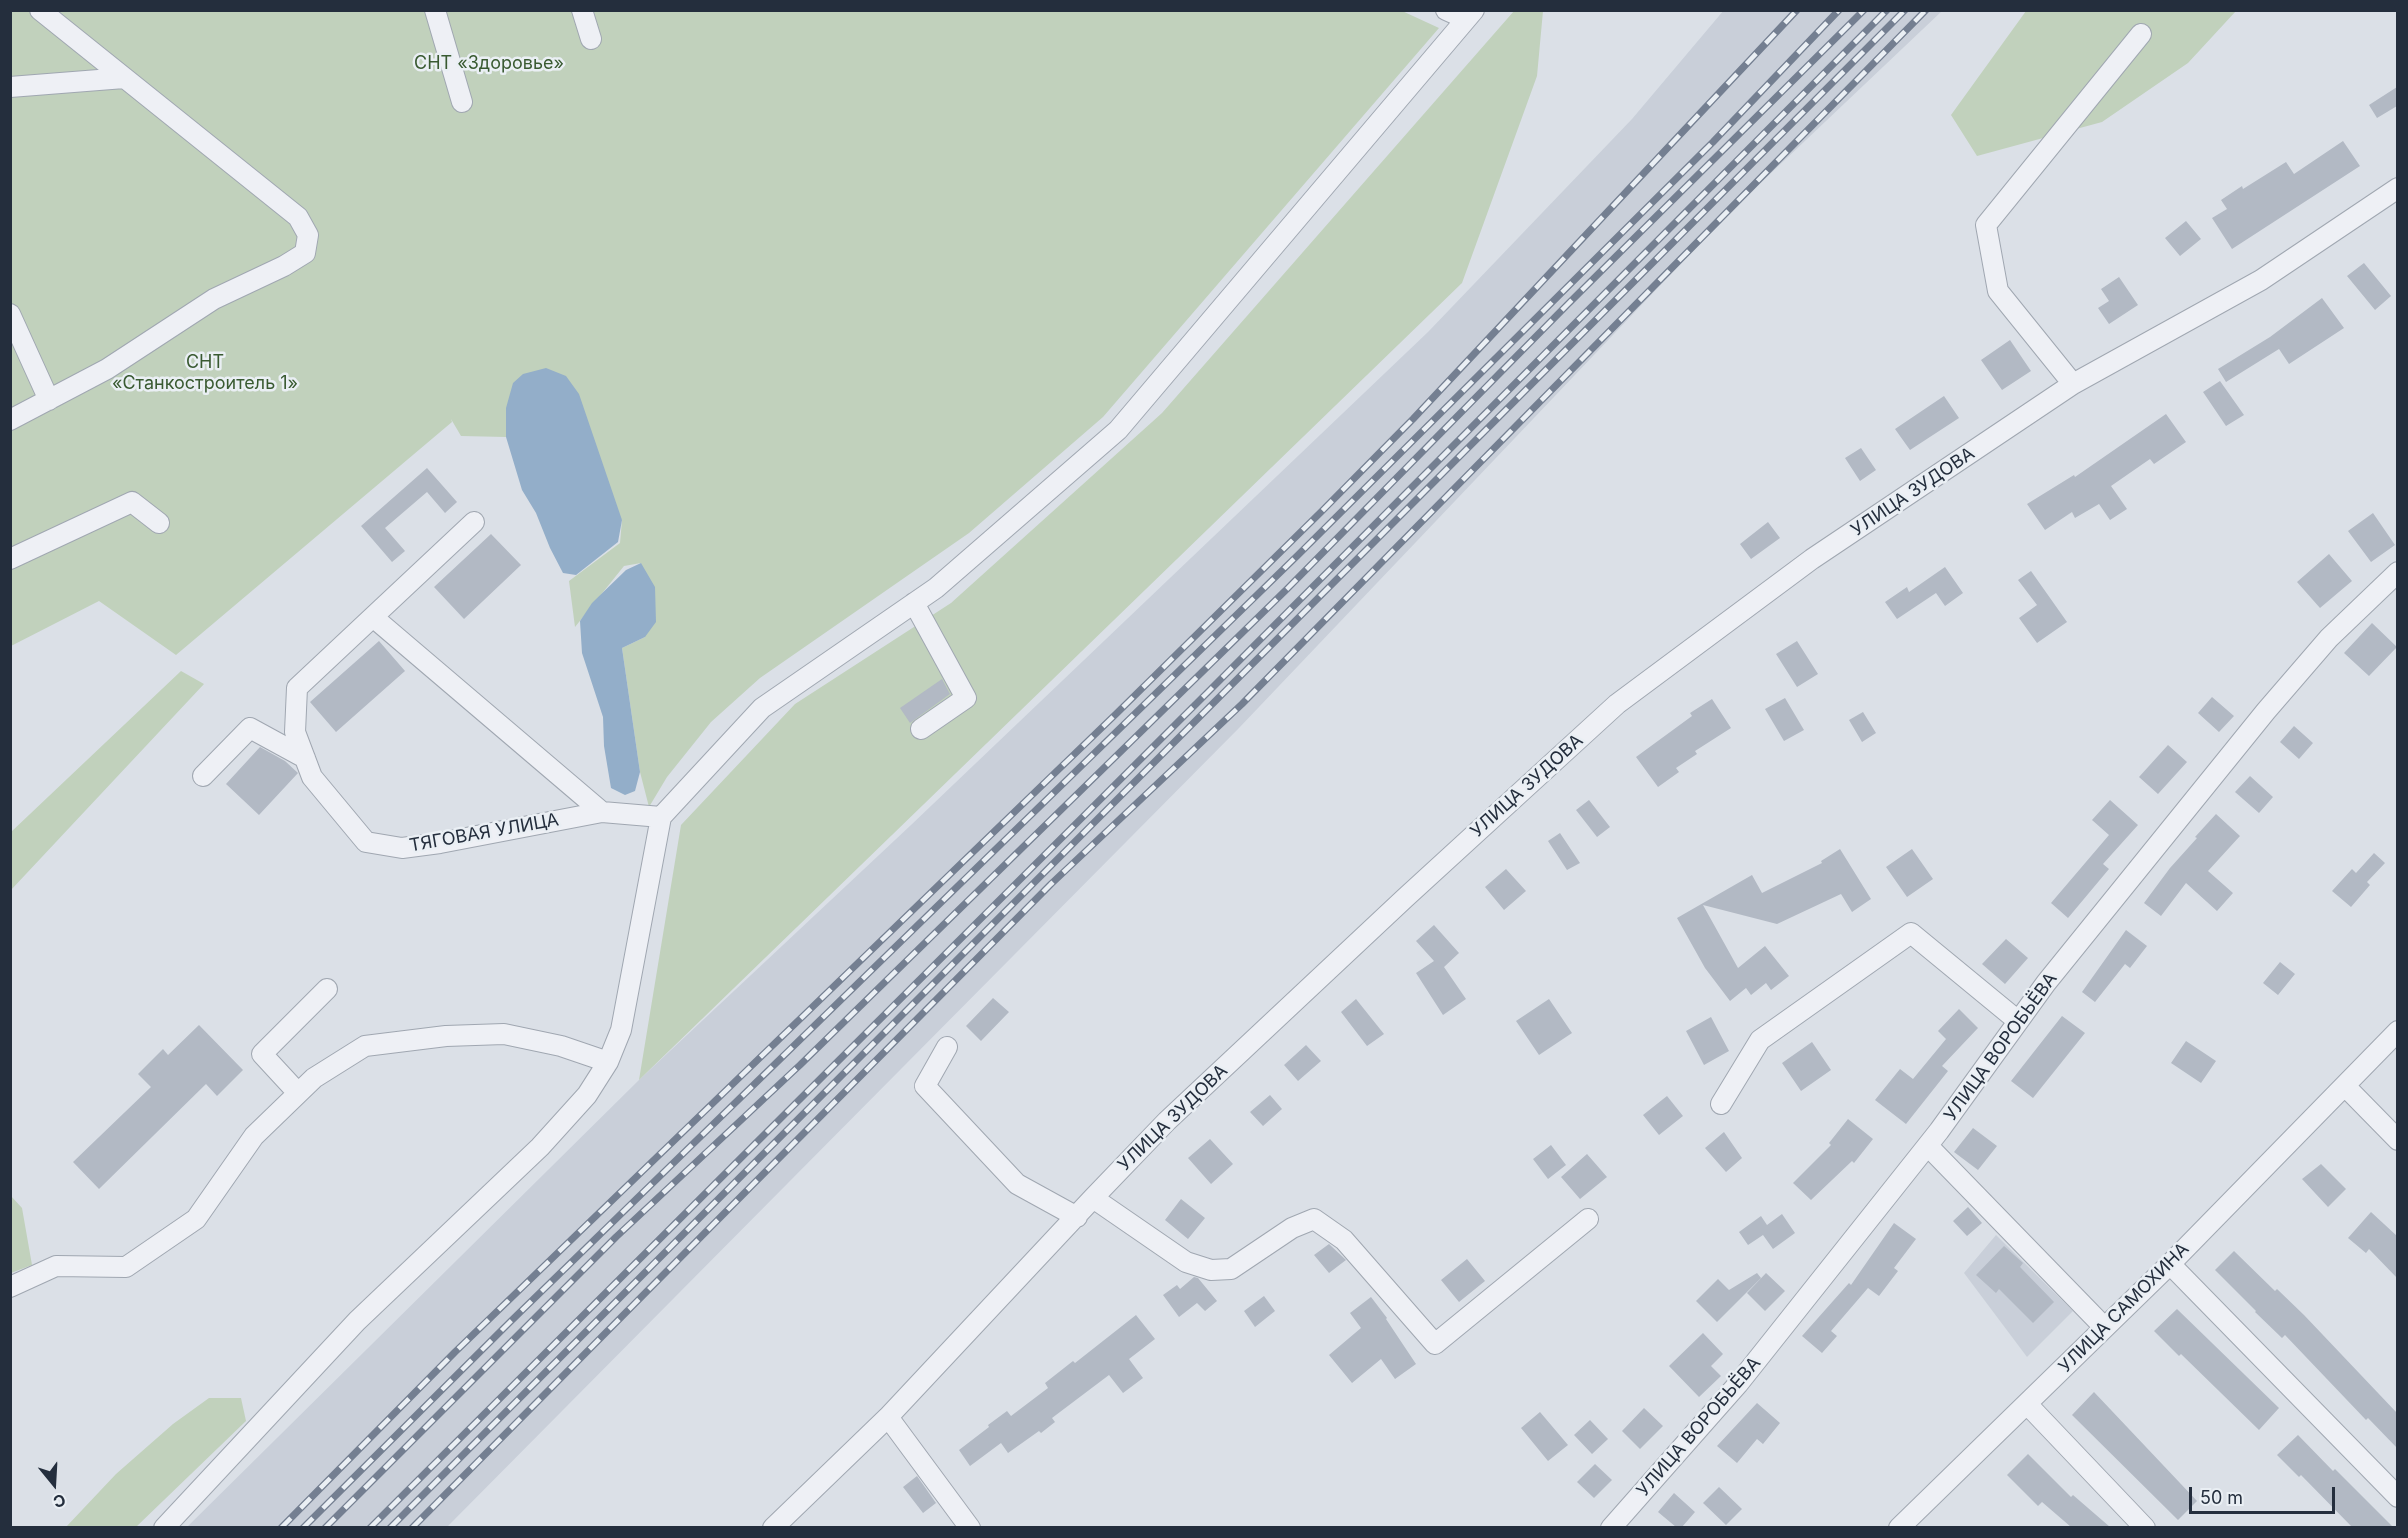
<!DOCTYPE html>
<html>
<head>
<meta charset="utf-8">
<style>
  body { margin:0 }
  #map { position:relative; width:2408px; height:1538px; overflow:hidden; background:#dbe0e7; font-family:Inter,sans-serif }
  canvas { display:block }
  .frame { position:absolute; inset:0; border:12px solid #242e3d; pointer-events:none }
  .north { position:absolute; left:24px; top:1454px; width:60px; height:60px; -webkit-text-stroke:4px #eaeff4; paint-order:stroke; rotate:162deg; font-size:16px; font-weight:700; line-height:24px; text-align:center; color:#242e3d }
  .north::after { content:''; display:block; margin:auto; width:21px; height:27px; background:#242e3d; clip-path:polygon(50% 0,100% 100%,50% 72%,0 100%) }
  .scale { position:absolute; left:2189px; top:1487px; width:146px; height:27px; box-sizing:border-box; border:3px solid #242e3d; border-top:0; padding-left:8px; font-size:18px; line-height:21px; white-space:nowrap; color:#242e3d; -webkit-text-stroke:4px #eaeff4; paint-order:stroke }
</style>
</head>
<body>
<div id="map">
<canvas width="2408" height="1538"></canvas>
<div class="frame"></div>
<div class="north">С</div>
<div class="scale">50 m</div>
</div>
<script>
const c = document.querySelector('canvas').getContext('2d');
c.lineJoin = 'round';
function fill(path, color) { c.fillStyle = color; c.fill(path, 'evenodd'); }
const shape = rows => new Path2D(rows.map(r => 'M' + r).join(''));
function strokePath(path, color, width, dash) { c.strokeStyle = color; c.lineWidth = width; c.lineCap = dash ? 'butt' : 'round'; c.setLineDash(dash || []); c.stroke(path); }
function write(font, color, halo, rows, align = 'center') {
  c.font = font + ' Inter,sans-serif'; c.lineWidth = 5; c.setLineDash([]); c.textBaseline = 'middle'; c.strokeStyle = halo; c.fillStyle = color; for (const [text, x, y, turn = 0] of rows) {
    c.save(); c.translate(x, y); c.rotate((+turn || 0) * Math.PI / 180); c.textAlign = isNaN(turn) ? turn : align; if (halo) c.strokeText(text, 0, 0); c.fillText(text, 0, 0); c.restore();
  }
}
fill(shape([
  [1724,10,1942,11,1730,212,1239,728,447,1527,187,1527,639,1080,911,825,1428,332,1632,119],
  [1996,1235,2073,1311,2027,1357,1964,1273]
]), '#c9cfd9');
fill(shape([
  [1400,10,1439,28,1103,417,969,533,760,678,711,722,667,777,649,807,640,772,622,648,645,637,641,563,624,566,575,627,569,581,620,543,622,520,506,408,506,437,461,436,451,419,452,422,176,655,99,601,11,646,11,11],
  [1514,11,1543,11,1537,76,1462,283,639,1080,681,825,795,704,951,603,1162,413],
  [2026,11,2236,11,2188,63,2102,122,1977,156,1951,115],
  [181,671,204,684,11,890,11,832],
  [11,1196,22,1208,32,1265,11,1273],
  [209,1398,241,1398,246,1421,136,1527,66,1527,116,1474,173,1424]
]), '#c1d1bc');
fill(shape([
  [546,368,566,376,579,394,622,520,618,542,576,575,563,573,550,548,536,513,522,490,506,437,506,408,513,383,523,374],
  [641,563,655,587,656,622,645,637,622,648,640,772,635,791,625,795,611,788,604,746,603,717,582,653,580,621,592,603,626,570]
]), '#93aec9');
fill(shape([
  [2397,87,2397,106,2377,118,2369,105],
  [2343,141,2360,166,2232,249,2212,218,2227,209,2221,200,2242,186,2243,189,2286,162,2294,174],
  [2186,221,2201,239,2180,256,2165,238],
  [2364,263,2391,296,2375,310,2347,276],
  [2119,277,2138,305,2109,324,2098,308,2109,301,2101,289],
  [2322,298,2344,328,2289,364,2279,349,2226,382,2218,369,2270,337],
  [2010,340,2031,371,2002,390,1981,360],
  [2220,381,2244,415,2226,426,2203,392],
  [1944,396,1959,418,1910,450,1895,429],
  [2166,414,2186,442,2154,464,2150,459,2111,486,2127,509,2110,520,2099,504,2075,518,2072,512,2045,530,2027,504,2074,475,2075,477],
  [1861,448,1876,470,1860,481,1845,458],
  [427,468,457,502,445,513,427,492,385,528,405,551,392,562,361,526],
  [2373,513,2395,545,2371,562,2348,531],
  [1768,522,1780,538,1751,559,1740,544],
  [491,534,521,565,464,619,434,587],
  [2329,554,2352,581,2320,608,2297,582],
  [1945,567,1963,593,1945,606,1936,593,1897,619,1885,602,1907,587,1909,592],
  [2031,571,2067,622,2037,643,2019,618,2037,605,2018,580],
  [2372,623,2397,647,2369,676,2344,653],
  [379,641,405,671,336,732,310,702],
  [1797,641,1818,674,1797,687,1776,654],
  [942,679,950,694,910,723,900,708],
  [2212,697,2234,716,2219,732,2198,713],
  [1785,698,1804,730,1784,741,1765,709],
  [1712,699,1731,728,1695,751,1697,754,1676,768,1679,772,1658,787,1636,757,1692,716,1690,713],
  [1863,712,1876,733,1862,742,1849,720],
  [2294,726,2313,743,2299,759,2280,742],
  [2168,745,2187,762,2158,794,2139,777],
  [260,747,285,761,298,773,259,815,226,784],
  [2250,776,2273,797,2259,813,2235,792],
  [1589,800,1610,827,1597,837,1576,810],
  [2110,800,2138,825,2103,864,2109,869,2068,918,2051,903,2109,835,2092,820],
  [2216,814,2240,836,2208,871,2233,893,2217,911,2186,883,2161,916,2144,903,2170,868,2197,838,2195,837],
  [1560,833,1580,863,1567,870,1548,841],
  [1840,849,1871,899,1852,912,1841,894,1777,924,1703,905,1738,968,1765,946,1789,976,1771,990,1766,983,1751,995,1746,988,1730,1001,1705,968,1677,918,1752,875,1762,893,1822,863,1821,861],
  [1912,849,1933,879,1907,897,1886,867],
  [2374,853,2385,863,2367,882,2370,885,2351,907,2332,891,2352,869,2356,873],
  [1506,869,1526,891,1504,910,1485,887],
  [1434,925,1459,953,1444,967,1466,999,1443,1015,1416,973,1434,961,1416,941],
  [2126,930,2147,946,2130,968,2125,964,2095,1002,2082,992],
  [2006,939,2028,958,2005,984,1982,964],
  [2280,962,2295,974,2278,995,2263,983],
  [993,998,1009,1012,981,1041,966,1026],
  [1356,999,1384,1034,1367,1046,1341,1012],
  [1549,999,1572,1033,1539,1055,1516,1021],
  [1959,1009,1978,1028,1942,1066,1948,1071,1906,1124,1875,1100,1900,1069,1913,1079,1946,1039,1938,1031],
  [2062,1016,2085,1033,2033,1098,2011,1081],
  [1711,1017,1729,1051,1704,1065,1686,1031],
  [199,1025,243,1070,217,1096,206,1084,99,1189,73,1162,151,1087,138,1074,163,1049,168,1055],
  [2186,1041,2216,1061,2201,1083,2171,1063],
  [1812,1042,1831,1070,1801,1091,1782,1063],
  [1306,1045,1321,1061,1298,1081,1284,1065],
  [1270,1095,1282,1109,1263,1126,1250,1112],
  [1667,1096,1683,1116,1659,1135,1643,1115],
  [1848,1119,1873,1139,1854,1163,1852,1161,1811,1200,1793,1183,1831,1145,1829,1143],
  [1973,1128,1997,1146,1978,1170,1954,1152],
  [1724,1132,1742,1158,1726,1172,1705,1148],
  [1210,1139,1233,1164,1211,1184,1188,1158],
  [1551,1145,1566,1165,1548,1179,1533,1159],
  [1587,1154,1607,1177,1580,1199,1561,1177],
  [2321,1164,2346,1189,2328,1207,2302,1179],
  [1181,1199,1205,1218,1188,1239,1165,1220],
  [1968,1207,1982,1223,1967,1236,1953,1221],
  [2371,1212,2397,1236,2397,1278,2369,1249,2366,1253,2348,1238],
  [1782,1214,1795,1233,1773,1249,1763,1235,1748,1245,1739,1232,1761,1216,1767,1225],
  [1894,1223,1916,1239,1894,1268,1898,1271,1879,1296,1868,1288,1831,1331,1837,1336,1822,1353,1802,1336,1849,1283,1851,1285],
  [1329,1244,1346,1260,1329,1273,1314,1255],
  [2004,1246,2023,1263,2020,1267,2054,1302,2033,1323,1999,1289,1996,1293,1976,1275],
  [2234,1251,2275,1291,2277,1289,2304,1315,2397,1413,2397,1448,2368,1418,2366,1420,2285,1335,2282,1338,2255,1312,2256,1311,2215,1270],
  [1467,1259,1485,1281,1459,1302,1441,1280],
  [1757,1273,1761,1278,1717,1322,1696,1301,1718,1279,1729,1290],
  [1766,1273,1785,1291,1765,1311,1747,1293],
  [1194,1277,1198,1278,1217,1301,1205,1311,1197,1303,1179,1317,1163,1295,1177,1285,1180,1289],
  [1264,1296,1275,1311,1255,1327,1244,1311],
  [1371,1297,1387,1318,1386,1319,1416,1364,1395,1379,1381,1359,1352,1383,1329,1355,1361,1328,1350,1313],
  [2177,1309,2279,1408,2259,1430,2181,1354,2179,1356,2154,1331],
  [1136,1315,1155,1339,1129,1359,1143,1378,1123,1393,1109,1375,1052,1418,1055,1422,1041,1433,1039,1431,1008,1453,1001,1443,970,1466,959,1450,989,1427,988,1425,1007,1411,1011,1416,1048,1388,1045,1383,1073,1361,1075,1363],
  [1703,1333,1723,1354,1711,1366,1721,1376,1699,1397,1669,1366],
  [2094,1392,2197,1501,2178,1520,2072,1415],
  [1757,1403,1780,1423,1763,1444,1757,1439,1737,1463,1717,1446],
  [1644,1408,1663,1426,1640,1449,1622,1431],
  [1540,1412,1568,1445,1548,1461,1521,1428],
  [1590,1420,1608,1439,1592,1454,1574,1435],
  [2298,1435,2333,1471,2335,1469,2393,1527,2352,1527,2301,1475,2299,1477,2277,1455],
  [2028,1454,2071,1497,2073,1495,2110,1527,2071,1527,2042,1502,2038,1506,2007,1475],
  [1595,1464,1612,1480,1594,1498,1577,1482],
  [917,1476,936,1503,923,1513,903,1487],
  [1719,1487,1742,1509,1726,1525,1703,1503],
  [1674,1493,1695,1512,1682,1527,1676,1527,1658,1512]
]), '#b2b9c4');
const minor = shape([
  [435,10,462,102],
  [582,10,591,39],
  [1446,10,1466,19],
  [10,87,124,78],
  [10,314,49,400],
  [2073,384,1998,291,1986,225,2141,34],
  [10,420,107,369,214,299,284,266,305,253,308,235,298,217,40,10],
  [474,522,297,688,295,732,312,777,366,842,402,848,440,843,602,812,661,817],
  [10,559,132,502,159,523],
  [914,603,966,698,921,729],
  [373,617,602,812],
  [203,776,250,728,305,758],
  [947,1047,925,1086,1017,1184,1077,1217],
  [2345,1086,2398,1140],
  [298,1093,262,1054,327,989],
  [1721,1104,1760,1040,1911,933,2018,1021],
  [1928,1146,2104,1327],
  [1093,1198,1186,1262,1211,1270,1231,1269,1292,1228,1314,1219,1344,1240,1435,1344,1588,1219],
  [2170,1264,2398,1497],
  [10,1287,56,1266,126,1267,196,1219,254,1136,314,1078,365,1046,446,1036,504,1034,561,1046,608,1062],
  [2027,1404,2145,1528],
  [888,1417,970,1528],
  [164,1528,357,1321,540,1147,587,1095,608,1062,621,1030,661,817,762,708,936,588,1118,430,1474,10],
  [773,1528,888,1417,1093,1198,1167,1121,1405,898,1617,704,1812,559,2073,384,2261,280,2398,188],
  [1611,1528,1738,1384,1939,1131,2046,983,2266,711,2329,638,2398,572],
  [1899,1528,2170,1264,2398,1031]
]);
strokePath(minor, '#a0a7b1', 22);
strokePath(minor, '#eef0f5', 20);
const rail = shape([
  [281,1528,455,1352,1117,713,1321,512,1413,419,1797,10],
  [303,1528,511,1321,1297,556,1713,142,1839,10],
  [325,1528,616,1237,800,1065,1287,589,1567,305,1864,10],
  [370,1528,1207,693,1887,10],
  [390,1528,1905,10],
  [412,1528,1051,884,1242,704,1926,10]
]);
strokePath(rail, '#747f91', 7);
strokePath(rail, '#eaeff4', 4.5, [14]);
write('18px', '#395a31', '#eaeff4', [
  ["СНТ «Здоровье»",489,64],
  ["СНТ",205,363],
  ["«Станкостроитель 1»",205,384]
]);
write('18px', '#242e3d', '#eaeff4', [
  ["УЛИЦА ЗУДОВА",1913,492,-34],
  ["УЛИЦА ЗУДОВА",1527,786,-42],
  ["ТЯГОВАЯ УЛИЦА",484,833,-10],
  ["УЛИЦА ВОРОБЬЁВА",2001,1047,-54],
  ["УЛИЦА ЗУДОВА",1173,1118,-44],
  ["УЛИЦА САМОХИНА",2124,1308,-45],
  ["УЛИЦА ВОРОБЬЁВА",1699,1427,-49]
]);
</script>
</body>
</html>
